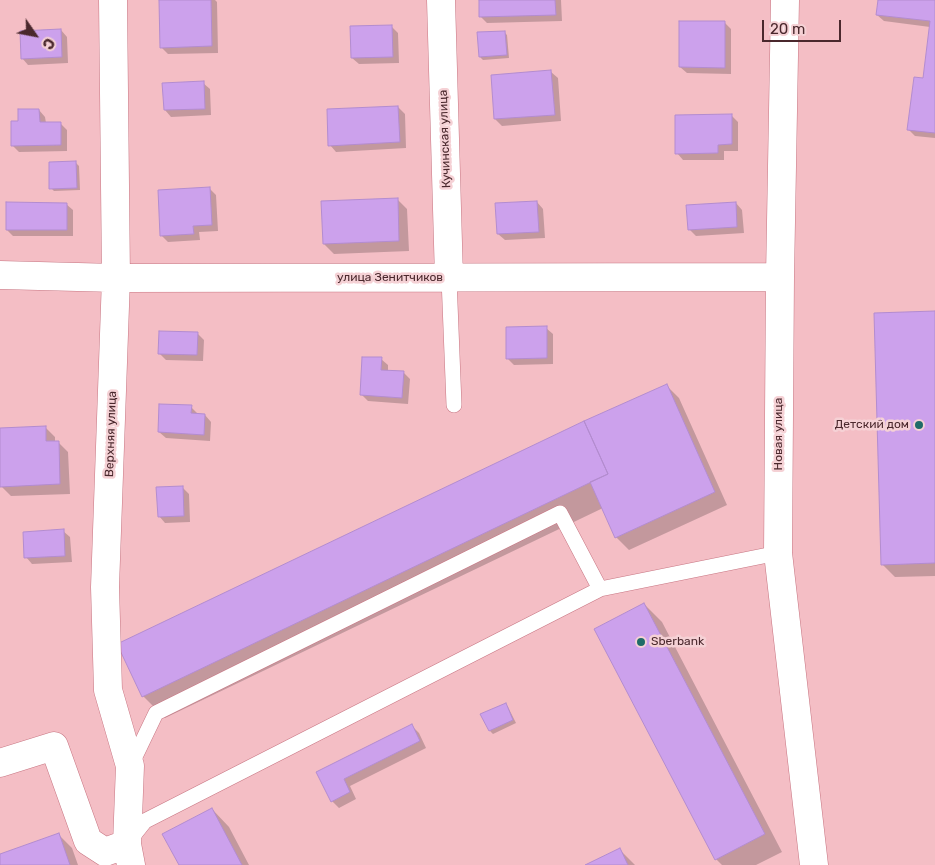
<!DOCTYPE html>
<html>
<head>
<meta charset="utf-8">
<style>
  body { margin:0 }
  #map { position:relative; width:935px; height:865px; overflow:hidden; background:#f4bec5; font-family:Rubik,sans-serif }
  canvas { display:block }
  .north { position:absolute; left:10px; top:10px; width:50px; height:50px; -webkit-text-stroke:4px #f5d1d5; paint-order:stroke; rotate:123deg; font-size:14px; font-weight:700; line-height:20px; text-align:center; color:#4a282d }
  .north::after { content:''; display:block; margin:auto; width:18px; height:22px; background:#4a282d; clip-path:polygon(50% 0,100% 100%,50% 72%,0 100%) }
  .scale { position:absolute; left:762px; top:20px; width:79px; height:22px; box-sizing:border-box; border:2px solid #4a282d; border-top:0; padding-left:6px; font-size:15px; line-height:18px; white-space:nowrap; color:#4a282d; -webkit-text-stroke:4px #f5d1d5; paint-order:stroke }
</style>
</head>
<body>
<div id="map">
<canvas width="935" height="865"></canvas>
<div class="north">С</div>
<div class="scale">20 m</div>
</div>
<script>
const c = document.querySelector('canvas').getContext('2d');
c.lineJoin = 'round';
function fill(path, color) { c.fillStyle = color; c.fill(path, 'evenodd'); }
const shape = rows => new Path2D(rows.map(r => 'M' + r).join(''));
function strokePath(path, color, width, dash) { c.strokeStyle = color; c.lineWidth = width; c.lineCap = dash ? 'butt' : 'round'; c.setLineDash(dash || []); c.stroke(path); }
function write(font, color, halo, rows, align = 'center') {
  c.font = font + ' Rubik,sans-serif'; c.lineWidth = 5; c.setLineDash([]); c.textBaseline = 'middle'; c.strokeStyle = halo; c.fillStyle = color; for (const [text, x, y, turn = 0] of rows) {
    c.save(); c.translate(x, y); c.rotate((+turn || 0) * Math.PI / 180); c.textAlign = isNaN(turn) ? turn : align; if (halo) c.strokeText(text, 0, 0); c.fillText(text, 0, 0); c.restore();
  }
}
fill(shape([
  [160,0,215,0,217,2,218,53,168,54,161,47],
  [480,0,561,0,562,21,487,23,481,17],
  [879,0,935,0,935,138,915,136,909,130,924,79,930,27,884,21,877,15],
  [724,22,731,29,731,74,687,73,680,67],
  [391,26,398,33,399,63,359,64,352,58],
  [61,30,67,37,68,63,28,65,22,58],
  [504,32,507,35,509,58,483,60,480,57],
  [551,72,558,78,561,121,502,126,495,119],
  [203,83,210,89,211,115,171,117,165,110],
  [398,107,405,114,406,148,336,152,330,145],
  [39,110,45,117,46,123,60,123,67,130,67,151,19,152,13,146,20,122],
  [731,115,738,122,738,151,724,151,724,160,683,160,677,153],
  [76,163,79,166,80,190,54,191,51,188],
  [209,188,216,195,218,231,199,232,200,240,168,242,161,235],
  [397,199,407,209,409,251,334,254,324,244],
  [537,202,543,209,545,238,505,240,498,234],
  [736,203,742,210,744,233,696,236,689,229],
  [66,204,73,210,73,236,13,236,7,230],
  [935,312,935,576,895,577,882,564],
  [546,328,553,334,553,364,514,365,508,359],
  [197,333,204,340,203,361,166,360,160,354],
  [381,359,388,365,388,371,403,372,410,379,408,404,368,401,362,395],
  [666,385,679,398,727,505,629,550,616,537,603,508,165,718,143,696],
  [191,407,198,414,205,415,211,422,210,441,166,438,159,432],
  [45,427,55,437,55,442,58,442,68,452,70,494,11,496,1,486,0,429],
  [182,487,189,494,190,522,165,523,159,516],
  [63,531,70,537,72,562,32,564,26,557],
  [644,604,662,622,782,852,756,865,722,865,716,859],
  [505,704,508,707,516,723,493,734,490,731],
  [412,726,419,733,426,748,350,786,356,799,339,808,332,801,318,773],
  [212,809,229,827,249,865,180,865],
  [59,835,72,848,78,865,0,865,0,856],
  [619,849,635,865,588,865]
]), '#0003');
const building = shape([
  [159,0,211,0,212,46,160,48,159,0],
  [479,0,555,0,556,15,479,17,479,0],
  [878,0,935,0,935,133,907,130,914,77,923,78,930,21,876,15,878,0],
  [679,21,725,21,725,68,679,67,679,21],
  [392,25,393,57,351,58,350,26,392,25],
  [61,29,62,57,21,59,20,31,61,29],
  [505,31,507,55,479,57,477,32,505,31],
  [551,70,555,115,494,119,491,75,551,70],
  [204,81,205,109,164,110,162,83,204,81],
  [398,106,400,142,328,146,327,109,398,106],
  [18,109,39,109,40,122,61,122,61,145,11,146,11,121,18,121,18,109],
  [732,114,732,144,718,145,718,153,675,154,675,115,732,114],
  [76,161,77,188,49,189,49,162,76,161],
  [210,187,212,225,193,226,194,234,160,236,158,190,210,187],
  [398,198,399,241,323,244,321,201,398,198],
  [537,201,539,232,497,234,495,203,537,201],
  [6,202,67,203,67,230,6,230,6,202],
  [736,202,737,227,688,230,686,205,736,202],
  [935,311,935,563,881,565,874,313,935,311],
  [547,326,547,358,506,359,506,327,547,326],
  [159,331,198,332,197,355,158,354,159,331],
  [362,357,382,357,381,370,404,371,402,398,360,395,362,357],
  [667,384,715,492,615,538,590,482,608,474,584,421,667,384],
  [159,404,192,405,191,413,205,414,204,435,158,432,159,404],
  [584,421,608,474,142,697,117,644,584,421],
  [46,426,46,441,59,441,60,484,0,487,0,428,46,426],
  [183,486,184,516,158,517,156,487,183,486],
  [64,529,65,556,24,558,23,532,64,529],
  [644,603,765,834,715,860,594,629,644,603],
  [506,703,513,720,489,731,480,714,506,703],
  [412,724,420,741,344,779,350,792,331,802,316,772,412,724],
  [212,808,242,865,179,865,162,834,212,808],
  [59,833,70,865,0,865,0,854,59,833],
  [620,848,628,865,585,865,620,848]
]);
fill(building, '#cca1ec');
strokePath(building, '#b38ccf', 1);
const lane = shape([
  [449,278,454,405],
  [131,765,156,713,560,513,600,589],
  [129,841,145,821,600,589,778,553]
]);
const street = shape([
  [113,0,116,278,105,587,108,690,130,766,127,844,131,865],
  [441,0,449,278],
  [785,0,780,277,778,553,814,865],
  [0,275,116,278,780,277],
  [0,763,54,746,88,841,105,852,127,844]
]);
strokePath(lane, '#c77582', 16);
strokePath(street, '#c77582', 29);
strokePath(lane, '#fff', 15);
strokePath(street, '#fff', 28);
for (const [x, y, r, color] of [
  [919,425,5,"#206b68"],
  [641,642,5,"#206b68"]
]) { const dot = new Path2D(); dot.arc(x, y, r, 0, 2 * Math.PI); c.fillStyle = color; c.fill(dot); strokePath(dot, '#f5d1d5', 2); }
write('12px', '#4a282d', '#f5d1d5', [
  ["Кучинская улица",445,139,-92],
  ["улица Зенитчиков",390,278],
  ["Верхняя улица",111,434,-88],
  ["Новая улица",779,434,-90]
]);
write('12px', '#4a282d', '#f5d1d5', [
  ["Детский дом",909,425],
  ["Sberbank",651,642,"left"]
], 'right');
</script>
</body>
</html>
